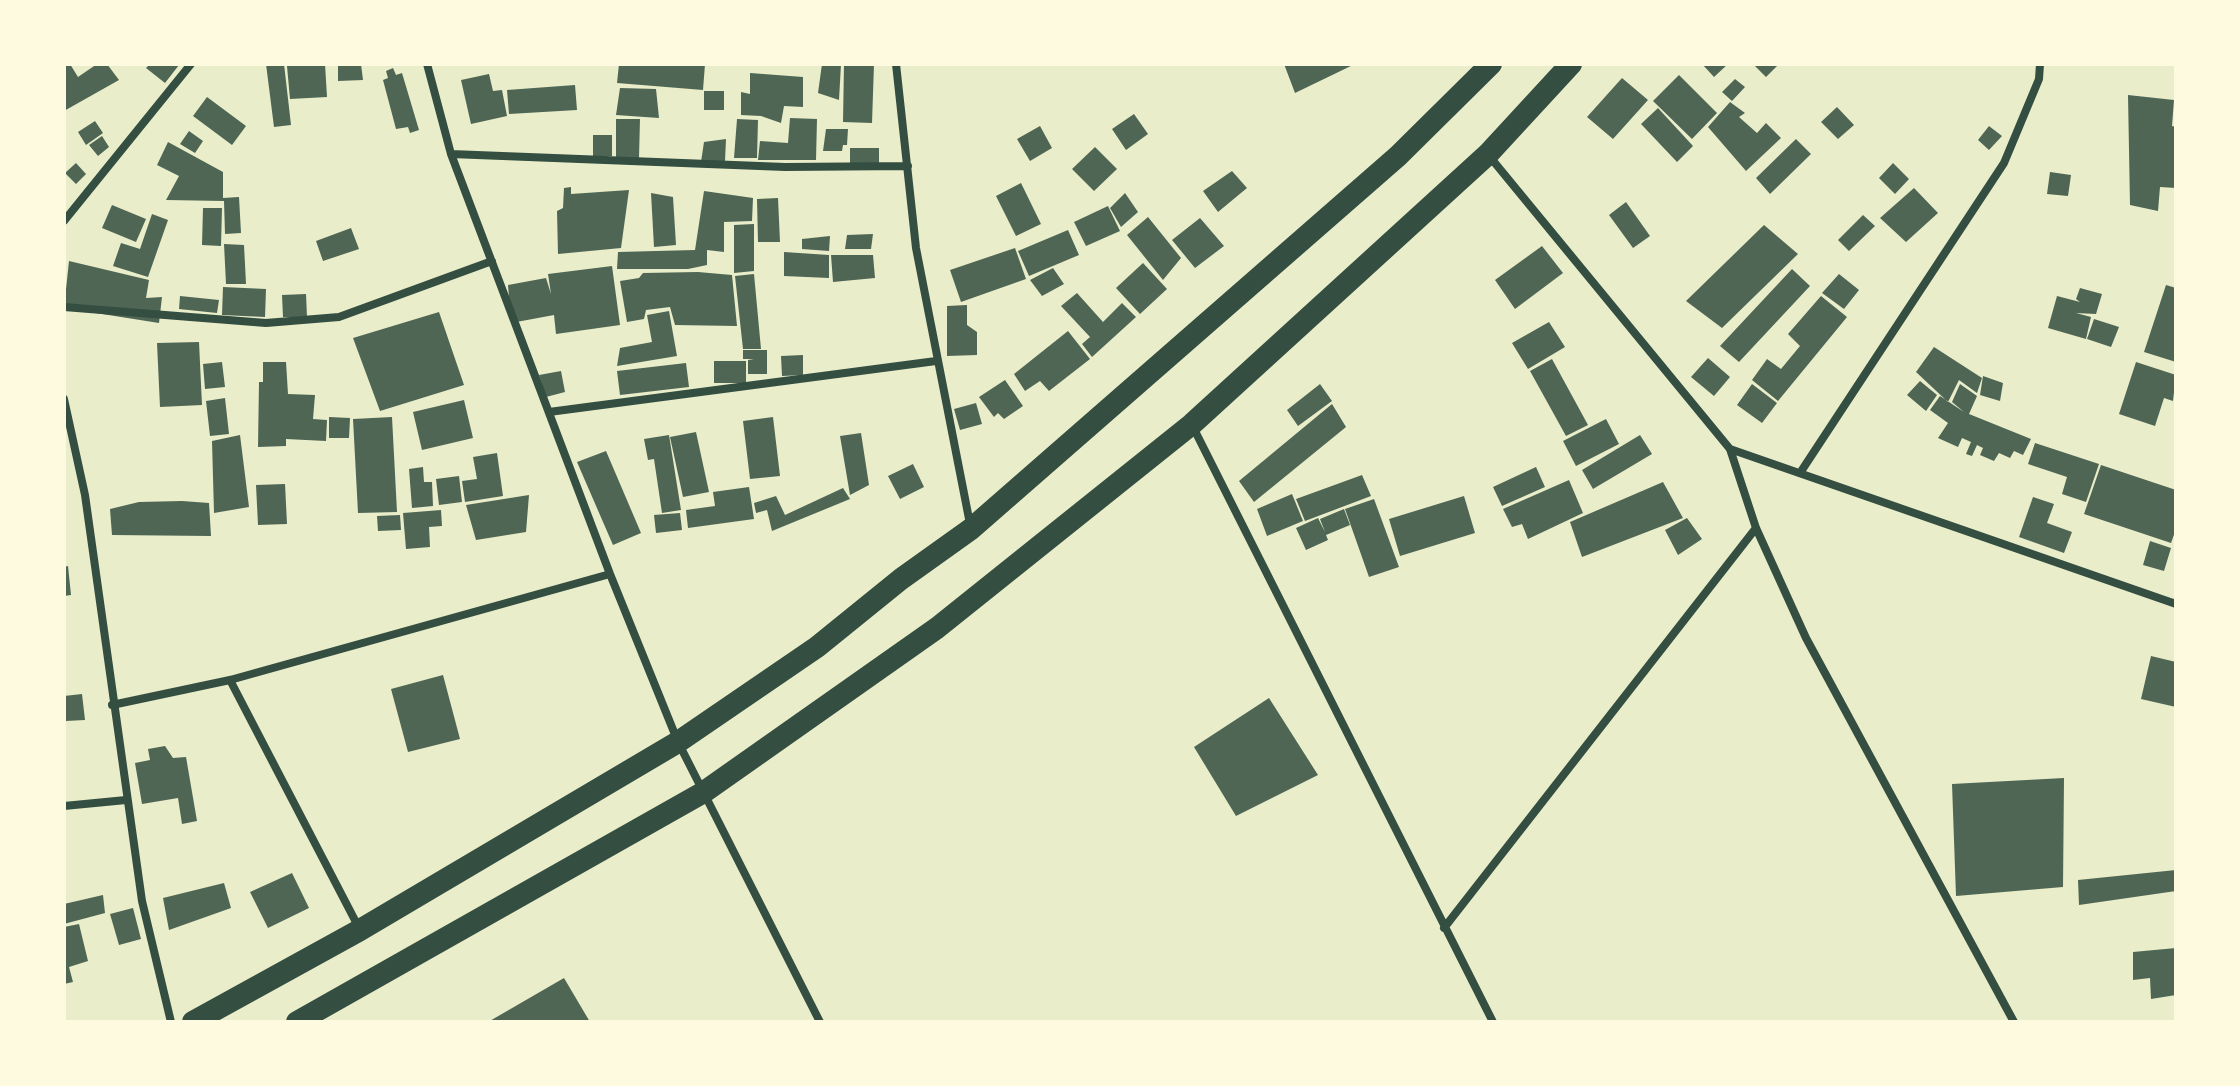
<!DOCTYPE html>
<html>
<head>
<meta charset="utf-8">
<style>
  body { margin:0 }
  #map { position:relative; width:2240px; height:1086px; overflow:hidden; background:#e9edc9; font-family:"Noto Sans",sans-serif }
  canvas { display:block }
  .frame { position:absolute; inset:0; border:66px solid #fefae0; pointer-events:none }
</style>
</head>
<body>
<div id="map">
<canvas width="2240" height="1086"></canvas>
<div class="frame"></div>
</div>
<script>
const c = document.querySelector('canvas').getContext('2d');
c.lineJoin = 'round';
function fill(path, color) { c.fillStyle = color; c.fill(path, 'evenodd'); }
const shape = rows => new Path2D(rows.map(r => 'M' + r).join(''));
function strokePath(path, color, width, dash) { c.strokeStyle = color; c.lineWidth = width; c.lineCap = dash ? 'butt' : 'round'; c.setLineDash(dash || []); c.stroke(path); }
fill(shape([
  [64,64,70,64,78,77,97,64,107,64,119,80,64,111],
  [150,64,178,64,179,65,165,83,146,68],
  [266,64,284,64,291,125,274,127],
  [325,64,327,97,290,99,287,66],
  [338,64,361,64,363,80,338,81],
  [619,64,705,64,703,90,617,83],
  [822,64,841,64,839,100,818,93],
  [844,64,874,64,872,123,843,122],
  [1284,64,1355,64,1295,93],
  [1702,64,1728,64,1714,77],
  [1753,64,1779,64,1766,77],
  [393,68,396,75,402,73,419,130,410,133,408,127,396,129,383,80,388,78,386,71],
  [750,73,803,77,803,107,784,106,781,123,761,116,741,115,741,92,750,94],
  [489,74,493,91,502,90,507,116,471,124,461,80],
  [1679,75,1717,113,1692,139,1653,101],
  [1622,78,1648,100,1613,139,1587,117],
  [1735,79,1745,87,1732,101,1722,92],
  [575,85,577,110,509,114,507,90],
  [620,88,656,89,659,118,616,115],
  [704,91,724,91,724,110,704,110],
  [2128,95,2174,100,2172,126,2176,127,2176,188,2160,187,2158,211,2130,205],
  [207,97,246,126,232,145,193,116],
  [1730,102,1745,113,1739,117,1757,133,1766,123,1781,138,1746,171,1708,127],
  [1837,107,1854,125,1838,139,1821,122],
  [1658,108,1693,146,1677,162,1641,124],
  [1134,114,1148,134,1126,150,1112,129],
  [790,118,817,119,816,160,758,160,760,141,788,143],
  [616,119,640,119,639,158,616,158],
  [737,119,758,120,757,158,734,158],
  [95,121,103,133,86,145,78,132],
  [1040,126,1052,148,1030,161,1017,139],
  [1989,126,2002,136,1989,150,1978,140],
  [826,129,848,129,847,145,843,145,842,151,823,151],
  [189,131,203,141,195,153,180,144],
  [593,135,612,135,612,156,593,156],
  [102,136,109,147,98,156,89,145],
  [726,139,725,161,701,162,704,142],
  [1796,139,1811,154,1770,194,1756,178],
  [168,142,223,172,223,198,239,197,241,233,225,234,224,201,166,200,179,176,157,165],
  [1095,147,1117,169,1094,191,1072,169],
  [850,148,879,148,879,165,850,165],
  [76,163,86,174,76,184,65,173],
  [1893,163,1909,179,1895,194,1879,178],
  [1232,171,1247,188,1218,212,1203,191],
  [2050,172,2071,175,2068,196,2047,194],
  [1021,183,1041,224,1016,236,996,196],
  [571,187,571,194,629,190,621,248,558,254,557,211,563,208,564,188],
  [1914,188,1938,213,1906,242,1880,218],
  [704,191,753,198,752,221,724,222,724,252,707,250,707,265,688,269,617,269,618,252,695,250],
  [651,193,673,197,676,245,654,247],
  [1125,193,1138,212,1121,227,1110,208],
  [778,198,780,242,758,242,757,199],
  [1626,202,1650,236,1633,248,1609,215],
  [112,205,146,219,136,242,102,228],
  [1108,206,1120,231,1086,246,1074,222],
  [203,208,222,208,221,246,202,245],
  [152,214,168,220,148,277,113,266,121,243,140,249],
  [1863,215,1875,226,1849,251,1838,240],
  [1148,217,1181,258,1163,280,1127,235],
  [1200,218,1224,246,1195,268,1172,240],
  [754,224,754,271,734,273,734,225],
  [1764,225,1798,254,1722,328,1686,301],
  [351,228,359,249,323,261,316,241],
  [1068,230,1079,255,1029,276,1018,251],
  [873,234,871,249,845,249,847,235],
  [830,236,829,251,802,249,802,239],
  [224,244,244,245,246,284,226,284],
  [1542,246,1563,273,1515,309,1495,280],
  [1015,248,1026,279,961,302,950,270],
  [784,252,829,255,829,278,784,276],
  [831,255,873,255,875,278,833,282],
  [69,261,149,280,146,298,162,297,159,323,64,308],
  [1143,263,1167,289,1140,314,1116,288],
  [612,266,620,325,556,334,554,315,511,323,508,285,546,278,551,294,548,274],
  [1053,268,1064,284,1042,296,1030,280],
  [1792,269,1810,286,1739,362,1720,346],
  [698,272,732,275,737,326,675,325,670,307,646,310,644,319,627,322,620,281,639,278,643,273],
  [754,274,761,349,743,349,735,276],
  [1839,274,1859,290,1844,309,1822,293],
  [2166,285,2176,288,2176,362,2144,352],
  [223,287,266,289,265,317,222,315],
  [2080,288,2102,294,2096,314,2076,313,2091,317,2086,339,2048,328,2057,296,2080,302,2076,299],
  [1077,293,1103,322,1122,303,1136,317,1092,357,1082,344,1090,337,1061,306],
  [306,294,307,317,283,317,282,295],
  [180,296,219,300,217,313,179,309],
  [1821,296,1847,317,1778,401,1752,380,1767,359,1781,369,1800,346,1788,334],
  [967,305,967,325,977,332,977,355,947,356,947,306],
  [669,311,677,356,617,366,620,348,652,342,647,315],
  [439,312,464,385,380,411,353,338],
  [2094,319,2119,327,2111,347,2087,339],
  [1549,322,1565,347,1528,369,1512,343],
  [1068,331,1090,359,1049,391,1040,381,1025,391,1014,374],
  [199,342,202,405,160,407,157,343],
  [1934,347,1982,378,1977,393,1959,380,1948,402,1916,372],
  [743,350,767,350,767,374,748,374,748,360,754,359,743,359],
  [803,355,803,375,782,376,781,356],
  [1708,358,1730,377,1714,396,1691,377],
  [1552,359,1588,425,1566,436,1530,371],
  [714,361,746,361,746,383,714,383],
  [222,362,225,387,205,389,203,364],
  [263,362,286,362,288,394,315,395,313,419,327,420,326,441,286,439,286,446,258,447,259,382,263,382],
  [2136,362,2176,375,2173,401,2164,398,2155,426,2119,414],
  [686,363,689,387,620,395,617,371],
  [561,371,565,392,546,397,539,375],
  [1983,376,2003,383,2000,401,1980,395],
  [1005,380,1023,406,1004,419,998,413,994,417,979,397],
  [1920,381,1937,395,1926,411,1907,395],
  [1320,384,1332,401,1298,426,1287,410],
  [1752,384,1777,403,1762,423,1737,405],
  [1960,384,1977,396,1969,414,2031,439,2023,455,2014,451,2010,458,1999,453,1994,461,1980,455,1983,448,1977,445,1972,456,1966,454,1971,442,1962,438,1958,447,1938,438,1948,423,1930,410,1940,396,1964,412,1952,402],
  [225,398,229,434,210,436,206,401],
  [464,400,473,438,422,450,413,412],
  [976,403,982,424,960,430,954,409],
  [1332,404,1346,427,1254,502,1239,481],
  [329,417,350,418,349,438,329,438],
  [392,417,397,512,358,513,353,419],
  [773,417,780,476,750,479,743,421],
  [1606,419,1619,444,1576,466,1563,441],
  [696,432,709,492,683,497,670,437],
  [861,433,869,485,850,495,840,436],
  [240,435,249,507,214,513,212,441],
  [669,435,681,510,662,513,654,459,648,460,644,439],
  [1640,435,1652,454,1593,489,1582,470],
  [2035,443,2099,464,2086,502,2062,494,2067,477,2028,464],
  [606,451,641,533,613,545,577,462],
  [497,453,503,496,465,502,462,481,477,479,473,457],
  [913,464,924,487,900,499,888,476],
  [2101,465,2176,490,2176,529,2171,543,2084,514],
  [423,467,424,482,432,482,433,506,412,508,409,469],
  [1536,467,1545,487,1502,506,1493,487],
  [1362,475,1371,496,1305,521,1296,499],
  [459,476,462,502,439,505,436,479],
  [1569,480,1583,513,1528,539,1522,524,1512,527,1503,509],
  [1663,482,1683,518,1582,557,1570,522],
  [285,484,287,524,258,525,256,485],
  [749,487,754,519,688,528,686,510,715,506,713,492],
  [843,488,850,499,772,531,767,510,756,513,754,503,776,496,785,515],
  [1292,494,1303,521,1267,536,1257,509],
  [529,495,526,532,476,540,466,505],
  [1464,496,1475,533,1400,556,1389,519],
  [2033,497,2054,504,2047,523,2072,532,2064,553,2019,537],
  [1374,499,1399,567,1369,577,1345,509],
  [182,501,209,503,211,536,112,535,110,509,139,502],
  [1344,509,1350,525,1326,535,1328,540,1306,550,1296,528,1318,518,1325,532,1320,519],
  [441,510,442,526,429,527,430,547,406,549,403,513],
  [680,513,682,530,656,533,654,515],
  [400,515,401,530,378,531,377,516],
  [1687,518,1702,539,1678,555,1665,530],
  [2150,541,2171,548,2164,571,2143,565],
  [68,566,71,595,64,596,64,567],
  [2151,656,2176,662,2176,707,2141,699],
  [443,675,460,739,408,752,391,689],
  [82,694,85,720,66,721,64,696],
  [1269,698,1318,775,1236,816,1194,747],
  [165,746,173,758,186,757,197,821,182,824,178,798,142,804,135,763,150,760,148,749],
  [2064,778,2063,887,1956,896,1952,784],
  [2176,870,2176,891,2079,905,2078,880],
  [292,873,309,908,268,928,250,892],
  [224,883,231,908,169,930,163,898],
  [103,895,105,913,64,924,64,904],
  [133,908,141,939,119,945,110,914],
  [79,924,88,961,69,967,73,982,64,984,64,927],
  [2176,948,2176,995,2151,999,2150,978,2133,980,2133,952],
  [564,978,590,1022,488,1022]
]), '#4f6655');
strokePath(shape([
  [427,64,451,154,610,574,678,742,820,1022],
  [896,64,916,248,970,524],
  [451,154,785,167,908,166],
  [1490,157,1730,449,1756,528,1806,638,2014,1022],
  [64,221,191,64],
  [64,307,266,323,339,317,492,261],
  [64,399,85,495,142,901,171,1022],
  [549,412,936,361],
  [1192,425,1493,1022],
  [1730,449,2176,604],
  [1800,473,2004,163,2039,79,2040,64],
  [230,680,359,928],
  [112,705,230,680,610,574],
  [64,806,126,800],
  [1444,928,1756,528]
]), '#344e41', 8);
strokePath(shape([
  [193,1022,360,930,678,742,817,647,901,579,971,529,1398,156,1491,64],
  [297,1022,704,792,937,628,1192,424,1488,154,1571,64]
]), '#344e41', 22);
</script>
</body>
</html>
